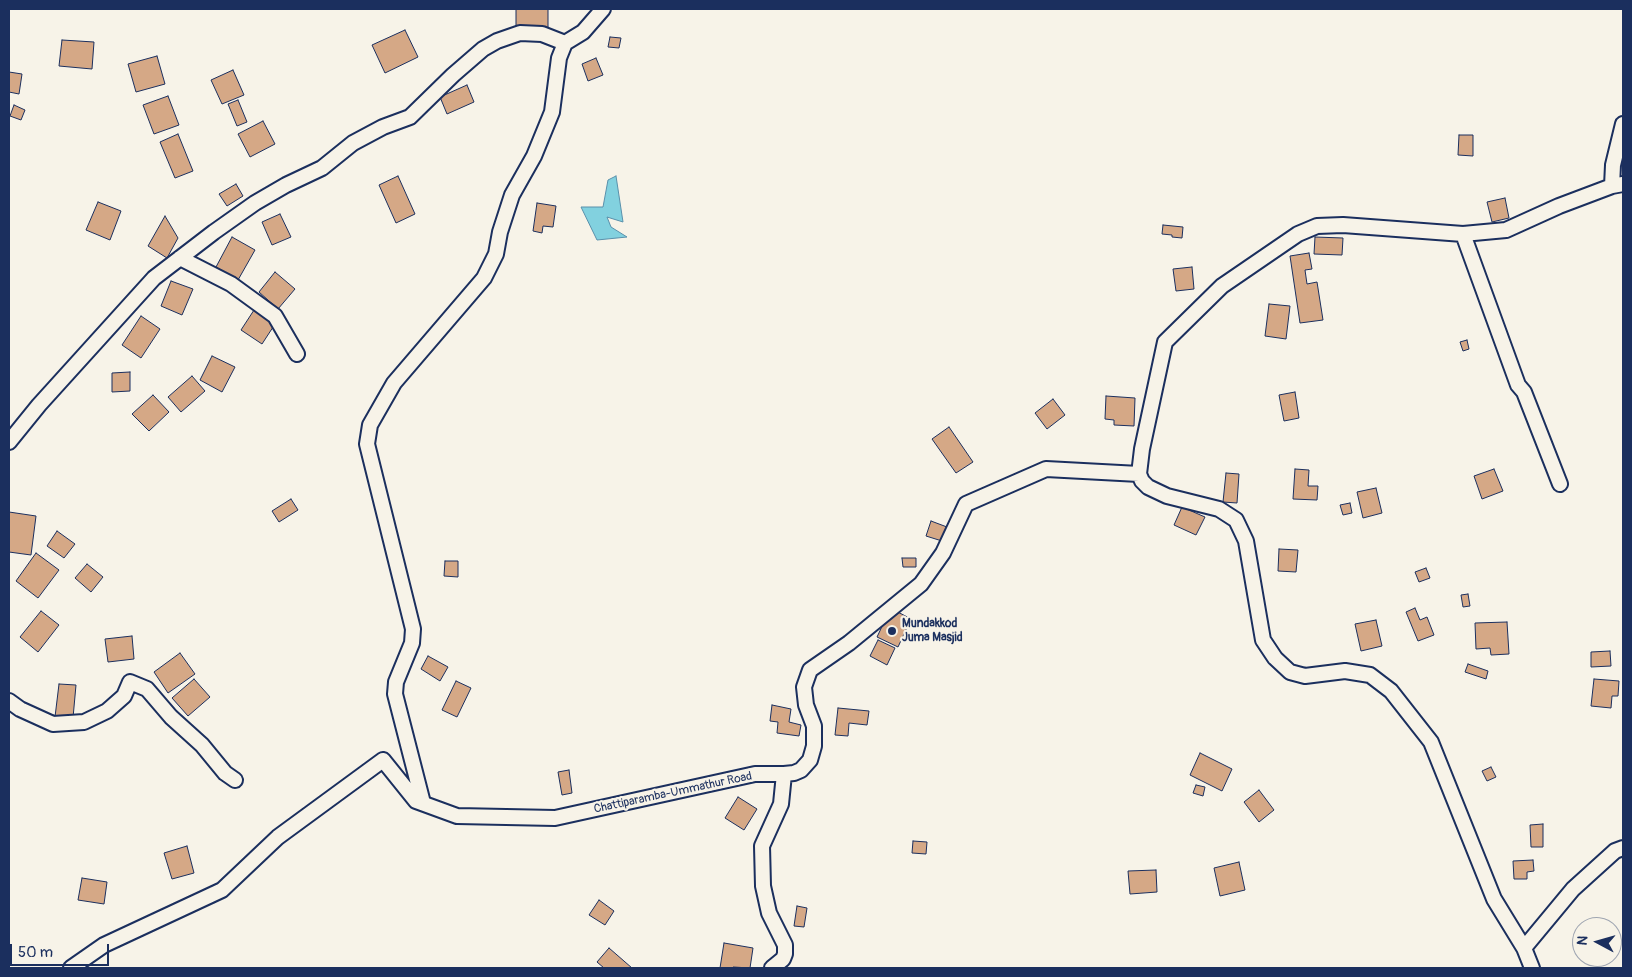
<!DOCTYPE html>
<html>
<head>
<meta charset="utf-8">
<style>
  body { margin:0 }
  #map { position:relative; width:1632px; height:977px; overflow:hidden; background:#f7f3e8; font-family:Pangolin,sans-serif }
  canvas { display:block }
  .frame { position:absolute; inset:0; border:10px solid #1b2f5e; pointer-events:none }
  .north { position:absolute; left:1572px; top:917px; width:50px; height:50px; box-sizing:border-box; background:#f7f3e8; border:1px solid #9fa5b1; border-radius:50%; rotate:276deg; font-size:14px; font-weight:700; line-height:20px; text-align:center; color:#1b2f5e }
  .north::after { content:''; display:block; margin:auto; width:18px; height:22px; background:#1b2f5e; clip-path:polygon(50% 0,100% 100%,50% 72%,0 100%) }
  .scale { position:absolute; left:10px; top:944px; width:99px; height:22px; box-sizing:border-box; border:2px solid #1b2f5e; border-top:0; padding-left:6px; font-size:15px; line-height:18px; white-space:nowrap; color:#1b2f5e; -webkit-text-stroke:4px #f7f3e8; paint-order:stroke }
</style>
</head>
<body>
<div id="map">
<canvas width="1632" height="977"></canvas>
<div class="frame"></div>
<div class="north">N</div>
<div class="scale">50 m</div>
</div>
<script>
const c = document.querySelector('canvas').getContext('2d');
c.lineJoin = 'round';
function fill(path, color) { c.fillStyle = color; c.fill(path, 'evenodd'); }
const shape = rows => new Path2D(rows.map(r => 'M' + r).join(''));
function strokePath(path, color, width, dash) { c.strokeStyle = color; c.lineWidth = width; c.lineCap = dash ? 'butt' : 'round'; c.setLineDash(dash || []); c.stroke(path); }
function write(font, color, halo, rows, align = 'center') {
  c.font = font + ' Pangolin,sans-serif'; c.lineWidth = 4.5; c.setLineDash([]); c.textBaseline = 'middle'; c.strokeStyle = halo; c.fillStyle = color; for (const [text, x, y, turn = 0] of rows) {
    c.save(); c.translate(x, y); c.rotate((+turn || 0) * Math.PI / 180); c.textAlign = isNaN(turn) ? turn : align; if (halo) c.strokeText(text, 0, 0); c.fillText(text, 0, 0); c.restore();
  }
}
const water = shape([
  [616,176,623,222,607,217,611,227,627,237,597,240,581,207,603,207,608,180,616,176]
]);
fill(water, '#82d1df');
strokePath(water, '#5990ab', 1);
const building = shape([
  [516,9,548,9,548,28,516,27,516,9],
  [405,30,418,57,385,73,372,45,405,30],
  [610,37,621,38,619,48,608,47,610,37],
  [62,40,94,42,92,69,59,66,62,40],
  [157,56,165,84,136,92,128,64,157,56],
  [596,58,603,75,588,81,582,64,596,58],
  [233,70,244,95,222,104,211,80,233,70],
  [9,72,22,74,19,94,9,92,9,72],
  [467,85,474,102,447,114,440,97,467,85],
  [168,96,179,125,154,134,143,105,168,96],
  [238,100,247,122,237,126,228,104,238,100],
  [14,105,25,110,21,120,10,116,14,105],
  [263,121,275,144,250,157,238,134,263,121],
  [178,134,193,171,175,178,160,142,178,134],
  [1459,135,1473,135,1473,156,1458,155,1459,135],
  [398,176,415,214,396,223,379,185,398,176],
  [236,184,243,196,227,206,219,194,236,184],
  [1505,198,1509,218,1492,222,1487,202,1505,198],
  [98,202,121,211,110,240,86,230,98,202],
  [537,203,556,206,553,227,543,226,542,233,533,231,537,203],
  [280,214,291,237,272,245,262,222,280,214],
  [165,216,178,238,167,258,148,246,165,216],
  [1163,225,1183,227,1182,238,1172,237,1172,235,1162,234,1163,225],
  [232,237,255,250,238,280,216,267,232,237],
  [1315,237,1343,238,1342,255,1314,254,1315,237],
  [1309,253,1312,269,1305,270,1307,284,1317,282,1323,320,1300,323,1290,256,1309,253],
  [1192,267,1194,289,1176,291,1173,269,1192,267],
  [275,272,295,289,278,309,259,292,275,272],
  [171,281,193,289,182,315,161,306,171,281],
  [1269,304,1290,306,1286,339,1265,336,1269,304],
  [256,307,277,321,262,344,241,330,256,307],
  [141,316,160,329,141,358,122,345,141,316],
  [1467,340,1469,349,1463,351,1460,342,1467,340],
  [212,356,235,367,222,392,200,380,212,356],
  [130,372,130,391,112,392,112,373,130,372],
  [192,376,205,391,181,412,168,397,192,376],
  [1295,392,1299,418,1284,421,1279,395,1295,392],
  [153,395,169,412,149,431,132,414,153,395],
  [1106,396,1135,398,1134,426,1114,425,1114,420,1105,419,1106,396],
  [1053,399,1065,415,1047,429,1035,413,1053,399],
  [949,427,973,462,956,473,932,439,949,427],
  [1295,469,1309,470,1308,486,1318,486,1317,500,1293,499,1295,469],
  [1494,469,1503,491,1482,499,1474,476,1494,469],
  [1226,473,1239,474,1237,503,1223,502,1226,473],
  [1376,488,1382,513,1363,518,1357,492,1376,488],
  [291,499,298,510,279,522,272,511,291,499],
  [1350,503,1352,513,1343,515,1340,505,1350,503],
  [1182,507,1205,517,1196,535,1174,525,1182,507],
  [9,512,36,516,31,555,9,552,9,512],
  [931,521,947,527,942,541,926,536,931,521],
  [57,531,75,544,64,558,47,546,57,531],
  [1279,549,1298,550,1296,572,1278,571,1279,549],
  [36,553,59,570,38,598,16,581,36,553],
  [902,558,916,558,916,567,903,567,902,558],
  [445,561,458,561,458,577,444,576,445,561],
  [87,564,103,577,91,592,75,578,87,564],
  [1426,568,1430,578,1419,582,1415,572,1426,568],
  [1468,594,1470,606,1463,607,1461,595,1468,594],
  [1415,608,1420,620,1427,617,1434,635,1418,641,1406,612,1415,608],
  [41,611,59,625,38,652,20,637,41,611],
  [896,611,911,619,898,647,877,637,887,616,896,611],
  [1376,620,1382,646,1361,651,1355,624,1376,620],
  [1507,622,1509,654,1491,655,1490,648,1476,649,1475,623,1507,622],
  [132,636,134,659,108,662,105,639,132,636],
  [878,640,895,648,887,665,870,656,878,640],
  [1610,651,1611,666,1591,667,1591,652,1610,651],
  [180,653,195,674,168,693,154,672,180,653],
  [428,656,448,667,440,681,421,669,428,656],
  [1468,664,1488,671,1486,679,1465,672,1468,664],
  [194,679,210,697,188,716,172,698,194,679],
  [1594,679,1619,681,1618,696,1612,696,1611,708,1591,706,1594,679],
  [456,681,471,688,457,717,442,710,456,681],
  [59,684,76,685,73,718,55,717,59,684],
  [772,705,791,709,789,722,801,725,799,736,777,733,778,722,770,721,772,705],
  [838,708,869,711,867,725,849,723,848,736,835,735,838,708],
  [1200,753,1232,769,1222,791,1190,775,1200,753],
  [1491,767,1496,777,1487,781,1482,771,1491,767],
  [569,770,572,793,562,795,558,772,569,770],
  [1196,785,1205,787,1203,796,1193,793,1196,785],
  [1259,790,1274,810,1259,822,1244,802,1259,790],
  [738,797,757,809,744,830,725,818,738,797],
  [1543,824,1543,847,1531,847,1530,825,1543,824],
  [913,841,927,842,926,854,912,853,913,841],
  [187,846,194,873,172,879,164,853,187,846],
  [1533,860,1534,871,1527,872,1527,879,1514,879,1513,861,1533,860],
  [1239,862,1245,890,1220,896,1214,868,1239,862],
  [1156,870,1157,892,1130,894,1128,871,1156,870],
  [82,878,107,882,104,904,78,900,82,878],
  [599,900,614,911,605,925,589,915,599,900],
  [797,906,807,908,804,927,794,926,797,906],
  [724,943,753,948,750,968,733,967,733,968,720,968,724,943],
  [609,948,632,968,604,968,597,962,609,948]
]);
fill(building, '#d5a886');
strokePath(building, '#1b2f5e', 1);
const minor = shape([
  [1612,186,1613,165,1623,124],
  [1463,234,1518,385,1524,392,1560,484],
  [180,258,231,284,275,316,297,354],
  [9,442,39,405,154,278,214,232,255,203,286,185,322,168,353,143,383,127,410,117,453,75,483,49,497,41,520,33,542,34,565,43,583,32,603,9],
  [1139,474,1142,481,1148,487,1167,496,1219,509,1236,520,1246,541,1263,640,1275,658,1290,672,1305,676,1345,671,1370,675,1391,691,1431,742,1494,899,1524,948,1532,968],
  [9,701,20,709,53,724,84,722,107,711,124,696,130,682,147,689,171,717,202,745,225,773,235,780],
  [423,803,395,694,396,682,412,643,413,629,367,444,370,425,394,383,484,278,496,254,500,232,512,195,534,156,552,112,559,58,565,43],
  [1524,948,1573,889,1615,851,1623,848],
  [71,968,104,945,222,890,278,837,383,760,416,801,457,816,555,818,755,774,784,774,794,773,801,770,810,760,814,746,814,726,806,705,804,687,810,670,849,643,921,584,943,553,966,504,1046,469,1139,474,1142,449,1165,342,1222,286,1298,234,1317,226,1343,225,1463,234,1506,230,1559,206,1612,186,1623,184],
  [772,968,783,959,785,954,785,945,769,913,763,886,762,846,781,804,784,774]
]);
strokePath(minor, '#1b2f5e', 18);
strokePath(minor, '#f7f3e8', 14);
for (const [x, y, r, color] of [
  [892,631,5,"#1b2f5e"]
]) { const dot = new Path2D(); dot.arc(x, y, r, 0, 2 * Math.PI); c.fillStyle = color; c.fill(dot); strokePath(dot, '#f7f3e8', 2); }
write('bold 12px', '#1b2f5e', '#f7f3e8', [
  ["Mundakkod",902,624],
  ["Juma Masjid",902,638]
], 'left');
write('12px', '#1b2f5e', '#f7f3e8', [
  ["Chattiparamba-Ummathur Road",673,793,-12]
]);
</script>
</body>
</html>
